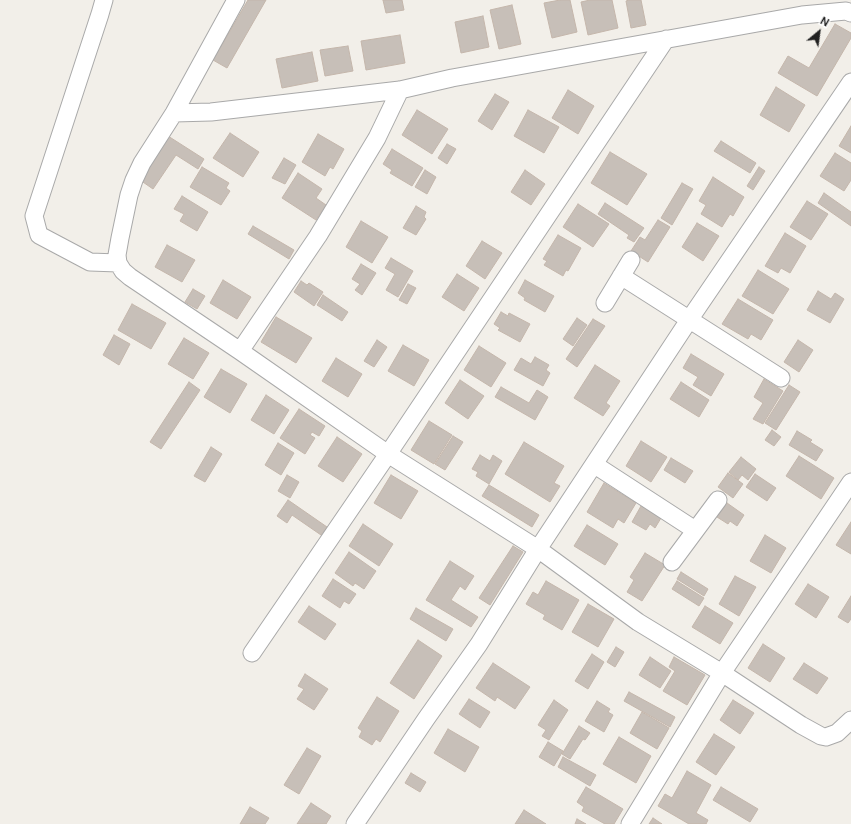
<!DOCTYPE html>
<html>
<head>
<meta charset="utf-8">
<style>
  body { margin:0 }
  #map { position:relative; width:851px; height:824px; overflow:hidden; background:#f2efe9; font-family:"DM Sans",sans-serif }
  canvas { display:block }
  .north { position:absolute; left:799px; top:12px; width:40px; height:40px; -webkit-text-stroke:3px #fff; paint-order:stroke; rotate:29deg; font-size:11px; font-weight:700; line-height:16px; text-align:center; color:#222 }
  .north::after { content:''; display:block; margin:auto; width:14px; height:18px; background:#222; clip-path:polygon(50% 0,100% 100%,50% 72%,0 100%) }
</style>
</head>
<body>
<div id="map">
<canvas width="851" height="824"></canvas>
<div class="north">N</div>
</div>
<script>
const c = document.querySelector('canvas').getContext('2d');
c.lineJoin = 'round';
function fill(path, color) { c.fillStyle = color; c.fill(path, 'evenodd'); }
const shape = rows => new Path2D(rows.map(r => 'M' + r).join(''));
function strokePath(path, color, width, dash) { c.strokeStyle = color; c.lineWidth = width; c.lineCap = dash ? 'butt' : 'round'; c.setLineDash(dash || []); c.stroke(path); }
const building = shape([
  [248,0,266,0,227,68,213,60,248,0],
  [383,0,402,0,404,10,386,13,383,0],
  [560,0,570,0,577,32,552,38,544,3,560,0],
  [590,0,612,0,618,28,588,35,581,2,590,0],
  [629,0,641,0,646,25,631,28,626,1,629,0],
  [512,5,521,44,499,49,490,10,512,5],
  [483,16,489,47,461,53,455,22,483,16],
  [835,24,851,33,851,38,817,96,778,73,788,56,809,68,835,24],
  [400,35,405,63,366,70,361,41,400,35],
  [348,46,353,71,325,76,320,50,348,46],
  [312,52,318,81,282,88,276,59,312,52],
  [776,87,805,105,789,132,760,115,776,87],
  [568,90,594,106,578,134,552,118,568,90],
  [495,94,509,102,492,130,478,121,495,94],
  [417,110,448,129,432,154,402,135,417,110],
  [528,110,559,127,544,153,514,136,528,110],
  [851,126,851,153,839,146,851,126],
  [230,133,259,152,243,177,213,158,230,133],
  [318,134,344,149,333,169,330,167,325,176,302,162,318,134],
  [168,136,204,159,198,169,176,155,153,189,140,180,168,136],
  [721,141,756,163,750,173,714,151,721,141],
  [447,144,456,149,447,164,438,158,447,144],
  [392,149,423,168,412,186,390,173,392,170,383,164,392,149],
  [610,152,647,174,627,205,591,183,610,152],
  [835,153,851,163,851,180,844,191,820,176,835,153],
  [284,158,296,165,285,184,272,178,284,158],
  [202,167,229,183,226,188,230,191,221,205,190,187,202,167],
  [759,167,765,171,753,190,747,186,759,167],
  [425,170,436,177,427,194,415,187,425,170],
  [525,170,545,184,531,205,511,192,525,170],
  [298,173,322,189,316,198,326,205,316,220,282,198,298,173],
  [713,177,744,197,733,216,730,214,722,227,701,214,706,205,699,201,713,177],
  [682,183,693,189,672,225,661,218,682,183],
  [824,193,851,212,851,226,818,203,824,193],
  [182,196,208,212,197,231,180,221,184,214,174,209,182,196],
  [807,201,828,214,811,240,790,227,807,201],
  [605,203,644,228,634,242,627,238,629,235,598,214,605,203],
  [578,204,609,224,593,247,563,227,578,204],
  [416,206,426,212,424,217,426,219,416,235,403,228,416,206],
  [658,220,670,227,648,262,631,251,640,237,645,240,658,220],
  [361,221,388,237,372,263,346,247,361,221],
  [697,223,719,236,703,261,682,247,697,223],
  [253,226,294,250,289,259,248,234,253,226],
  [785,233,806,246,790,273,781,268,778,273,765,266,785,233],
  [558,235,581,248,568,271,566,270,563,276,544,265,547,261,543,259,558,235],
  [482,241,502,253,485,279,466,266,482,241],
  [167,245,195,260,182,282,155,267,167,245],
  [391,258,413,271,398,297,386,290,395,274,385,268,391,258],
  [361,264,376,273,362,295,355,290,360,284,352,279,361,264],
  [758,270,789,289,773,314,742,296,758,270],
  [457,274,479,288,464,311,442,297,457,274],
  [223,280,251,297,237,319,210,303,223,280],
  [525,280,554,296,545,312,524,300,525,298,518,293,525,280],
  [301,281,307,285,309,283,323,292,314,306,294,292,301,281],
  [408,284,416,288,407,304,399,300,408,284],
  [193,289,205,296,197,309,185,302,193,289],
  [818,291,831,299,835,293,844,299,830,323,807,310,818,291],
  [323,295,348,312,342,321,317,305,323,295],
  [738,299,773,320,761,340,751,334,748,339,722,324,738,299],
  [132,304,166,323,151,349,118,330,132,304],
  [501,312,508,316,509,313,530,324,520,342,498,330,500,328,494,324,501,312],
  [276,317,312,338,296,363,261,342,276,317],
  [577,318,587,325,573,346,563,339,577,318],
  [593,319,605,326,577,367,566,359,593,319],
  [114,335,130,344,119,365,103,355,114,335],
  [184,338,209,353,193,379,168,364,184,338],
  [377,340,387,347,374,367,364,361,377,340],
  [798,340,813,350,799,372,784,362,798,340],
  [403,345,429,360,414,386,388,371,403,345],
  [479,346,506,363,491,387,464,370,479,346],
  [691,354,724,374,711,396,693,385,698,377,683,368,691,354],
  [535,357,549,365,546,370,550,373,543,386,514,370,521,358,531,364,535,357],
  [336,358,362,374,348,397,322,381,336,358],
  [595,365,620,381,606,403,610,406,603,416,574,398,595,365],
  [221,369,247,384,230,413,204,397,221,369],
  [764,379,783,391,763,424,753,419,763,403,754,397,764,379],
  [460,380,484,396,468,419,445,403,460,380],
  [189,382,200,390,161,449,150,442,189,382],
  [681,382,709,400,699,417,670,399,681,382],
  [789,385,800,392,776,430,765,423,789,385],
  [501,387,529,403,537,390,548,397,535,420,495,397,501,387],
  [266,395,289,410,274,434,251,420,266,395],
  [299,409,325,426,319,436,312,432,310,435,315,438,305,454,280,438,299,409],
  [429,421,452,435,434,464,411,450,429,421],
  [772,430,781,437,774,446,765,440,772,430],
  [797,431,812,440,810,442,823,450,816,461,789,445,797,431],
  [453,436,463,442,445,470,435,464,453,436],
  [337,437,362,454,343,482,318,466,337,437],
  [641,441,667,457,651,482,626,466,641,441],
  [524,442,564,466,554,483,560,486,550,502,505,474,524,442],
  [278,443,294,453,281,475,265,465,278,443],
  [211,447,222,454,205,482,194,476,211,447],
  [480,455,490,461,493,455,502,461,489,484,476,476,478,472,472,469,480,455],
  [799,456,834,478,821,499,786,476,799,456],
  [741,457,756,469,748,480,742,475,738,480,729,472,741,457],
  [671,458,693,471,685,483,664,470,671,458],
  [728,473,743,484,733,498,718,487,728,473],
  [755,474,776,488,767,501,746,487,755,474],
  [287,475,299,482,290,498,278,491,287,475],
  [391,475,418,491,401,519,374,503,391,475],
  [604,483,636,503,624,523,618,519,613,528,587,512,604,483],
  [489,485,539,515,532,527,482,496,489,485],
  [288,500,327,527,321,535,292,515,287,523,277,516,288,500],
  [727,503,744,515,737,526,730,521,728,524,717,517,727,503],
  [641,506,661,518,655,528,650,524,646,530,632,522,641,506],
  [851,522,851,554,836,545,851,522],
  [363,524,393,544,379,566,349,546,363,524],
  [587,525,618,544,605,565,574,546,587,525],
  [765,535,786,548,771,573,750,561,765,535],
  [513,546,523,552,490,605,479,598,513,546],
  [349,552,376,571,364,589,355,583,353,586,335,573,349,552],
  [645,553,665,565,642,601,627,592,634,580,630,577,645,553],
  [450,561,474,576,465,590,460,586,451,600,478,617,471,627,426,600,450,561],
  [681,572,708,589,704,596,677,579,681,572],
  [735,576,756,587,739,616,719,604,735,576],
  [333,579,356,594,349,604,344,601,340,608,322,596,333,579],
  [546,581,579,600,562,630,543,619,545,615,526,604,533,592,538,595,546,581],
  [677,581,704,598,699,606,672,589,677,581],
  [808,584,829,597,816,618,795,604,808,584],
  [851,596,851,619,848,623,838,617,851,596],
  [588,604,614,619,598,647,572,632,588,604],
  [309,606,336,624,325,640,298,622,309,606],
  [705,606,733,623,720,644,692,627,705,606],
  [416,608,453,629,446,641,410,619,416,608],
  [418,640,442,656,414,699,390,683,418,640],
  [763,644,785,658,770,682,748,668,763,644],
  [616,647,624,652,615,667,607,662,616,647],
  [592,654,604,662,588,689,575,681,592,654],
  [650,657,671,671,660,688,639,675,650,657],
  [674,657,705,675,687,705,663,691,675,671,669,667,674,657],
  [493,663,530,687,515,709,497,697,495,701,476,688,493,663],
  [804,663,828,678,817,694,793,679,804,663],
  [305,674,328,689,314,710,297,699,304,689,298,686,305,674],
  [629,692,675,717,670,727,624,701,629,692],
  [377,697,399,711,380,742,376,739,372,745,359,737,362,731,358,728,377,697],
  [469,699,490,712,480,728,459,714,469,699],
  [554,700,568,710,549,740,542,736,546,730,538,725,554,700],
  [733,700,754,713,740,734,720,720,733,700],
  [597,701,610,709,608,712,613,715,604,732,585,721,597,701],
  [642,712,669,728,657,749,630,733,642,712],
  [579,726,590,733,585,740,583,739,570,759,562,754,579,726],
  [448,729,479,747,465,772,434,753,448,729],
  [714,734,735,747,716,775,696,762,714,734],
  [619,737,651,756,636,783,603,764,619,737],
  [548,742,563,751,554,766,539,757,548,742],
  [307,748,321,756,299,794,284,785,307,748],
  [563,757,596,775,590,786,558,767,563,757],
  [687,771,711,785,696,813,708,820,706,824,689,824,658,806,665,794,672,798,687,771],
  [411,773,426,782,420,792,405,783,411,773],
  [586,787,623,809,614,824,605,824,582,811,584,807,577,802,586,787],
  [721,787,758,809,750,822,713,800,721,787],
  [311,803,331,816,326,824,297,824,311,803],
  [250,807,269,818,265,824,240,824,250,807],
  [524,810,546,824,515,824,524,810],
  [653,818,662,824,649,824,653,818],
  [577,819,586,824,575,824,577,819]
]);
fill(building, '#c7bfb8');
strokePath(building, '#c4b6ab', 1);
const street = shape([
  [104,0,100,14,34,216,39,235,90,262,118,263],
  [174,113,211,112,400,90,452,78,802,15,846,11,851,13],
  [118,263,123,271,130,277,240,351,388,454,538,549,638,622,722,673,801,725,821,736,826,737,837,733,851,720],
  [118,263,117,255,120,238,129,195,134,180,142,163,174,113,236,0],
  [621,276,781,378],
  [605,303,631,260],
  [240,351,318,236,377,138,400,90],
  [595,465,695,530],
  [672,562,718,500],
  [252,653,388,454,666,39],
  [355,824,426,719,479,644,538,549,689,320,851,82],
  [630,824,722,673,851,482]
]);
strokePath(street, '#a9a9a9', 19);
strokePath(street, '#fff', 17);
</script>
</body>
</html>
